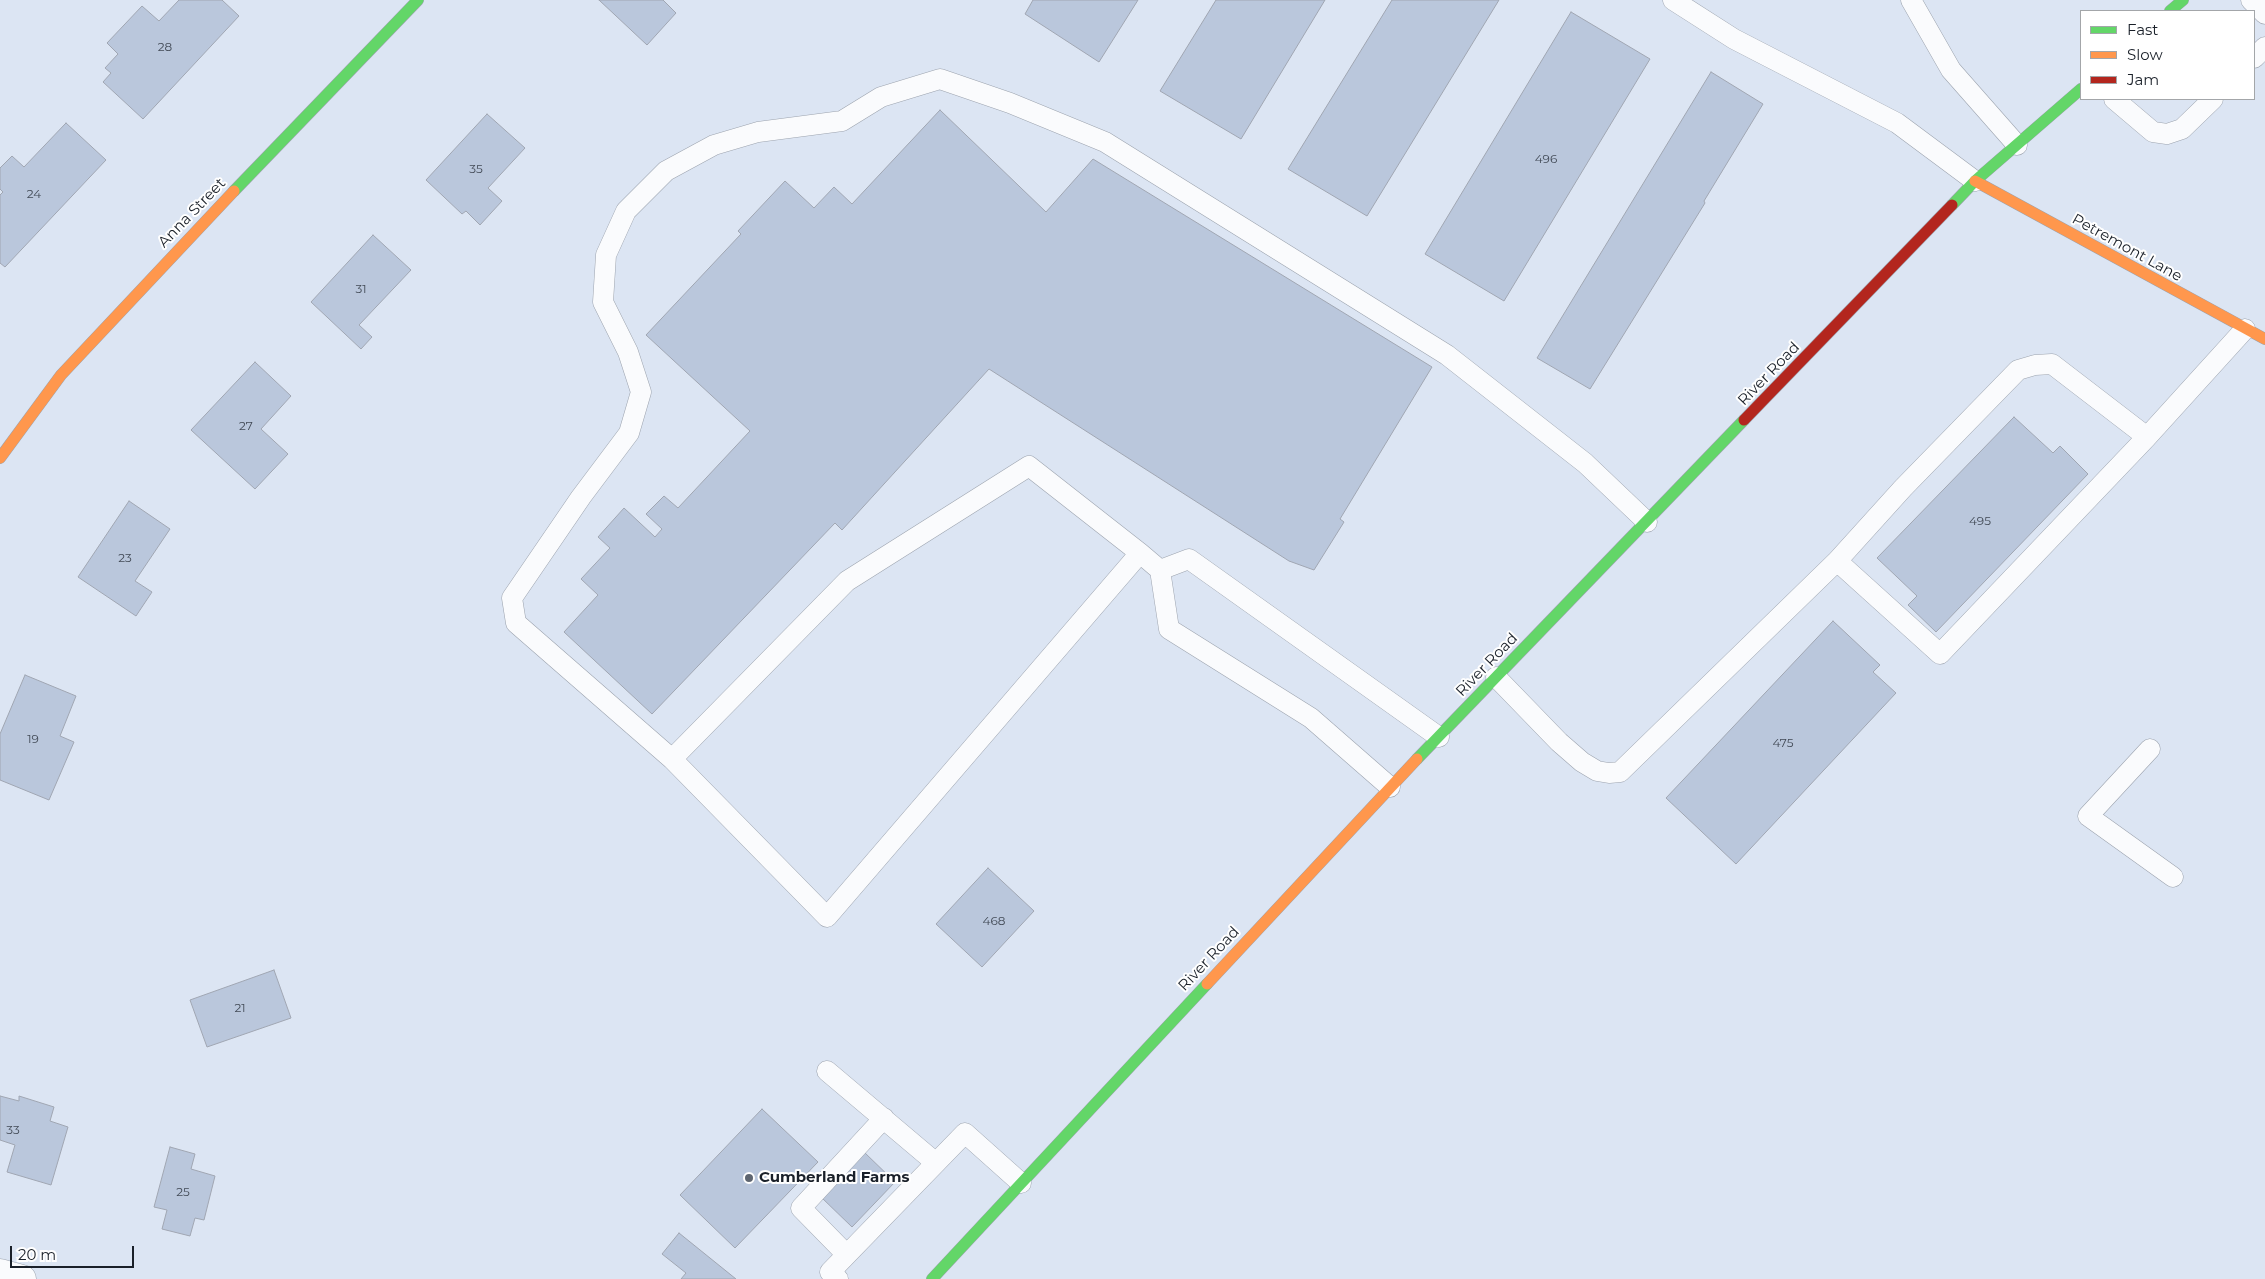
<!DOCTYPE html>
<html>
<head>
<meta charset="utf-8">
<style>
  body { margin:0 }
  #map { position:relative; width:2265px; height:1279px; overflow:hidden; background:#dce5f3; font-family:Montserrat,sans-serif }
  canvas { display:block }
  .legend { position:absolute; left:2080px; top:10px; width:175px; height:90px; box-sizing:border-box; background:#fff; border:1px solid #a3a6a9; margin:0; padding:6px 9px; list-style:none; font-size:15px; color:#1a2029 }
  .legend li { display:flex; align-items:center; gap:10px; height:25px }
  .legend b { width:25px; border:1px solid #a3a6a9 }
  .scale { position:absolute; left:10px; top:1246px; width:124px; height:22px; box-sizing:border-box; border:2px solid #1a2029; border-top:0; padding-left:6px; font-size:15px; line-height:18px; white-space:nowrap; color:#1a2029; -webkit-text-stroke:4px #fff; paint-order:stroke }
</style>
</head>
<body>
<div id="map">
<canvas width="2265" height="1279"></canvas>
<ul class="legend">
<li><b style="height:6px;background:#63d668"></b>Fast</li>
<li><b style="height:6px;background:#ff974d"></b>Slow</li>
<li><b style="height:6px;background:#b3261e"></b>Jam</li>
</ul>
<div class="scale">20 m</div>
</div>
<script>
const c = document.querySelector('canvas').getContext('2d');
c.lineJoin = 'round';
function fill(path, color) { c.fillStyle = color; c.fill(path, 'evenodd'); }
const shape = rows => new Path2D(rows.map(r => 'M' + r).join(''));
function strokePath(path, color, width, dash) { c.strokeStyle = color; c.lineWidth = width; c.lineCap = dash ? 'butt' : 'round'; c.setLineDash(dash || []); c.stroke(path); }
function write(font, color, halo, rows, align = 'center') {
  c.font = font + ' Montserrat,sans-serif'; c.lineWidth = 4; c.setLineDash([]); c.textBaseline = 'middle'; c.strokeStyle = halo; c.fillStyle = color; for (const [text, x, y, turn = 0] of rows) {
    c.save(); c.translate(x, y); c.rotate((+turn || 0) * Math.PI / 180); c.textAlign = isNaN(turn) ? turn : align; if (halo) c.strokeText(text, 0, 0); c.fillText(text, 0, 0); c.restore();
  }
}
const building = shape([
  [179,0,222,0,239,16,143,119,103,82,111,73,105,68,118,54,107,43,142,6,159,21,179,0],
  [599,0,663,0,676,13,647,45,599,0],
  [1033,0,1138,0,1099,62,1025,14,1033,0],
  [1216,0,1325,0,1241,139,1160,91,1216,0],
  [1392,0,1499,0,1367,216,1288,169,1392,0],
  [1571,12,1650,59,1504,301,1425,254,1571,12],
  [1711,72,1763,104,1704,201,1705,203,1590,389,1537,358,1711,72],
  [940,110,1046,212,1093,159,1432,367,1340,519,1344,522,1314,570,1289,561,989,369,842,530,835,523,652,714,564,632,598,595,581,579,610,548,598,537,624,508,655,537,662,529,646,514,664,496,678,508,750,431,646,335,741,234,738,231,785,181,814,208,834,187,852,204,940,110],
  [487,114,525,148,488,188,502,201,480,225,466,211,462,214,426,180,487,114],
  [66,123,106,160,5,267,0,263,0,195,3,192,0,189,0,168,12,156,24,167,66,123],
  [373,235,411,270,359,325,372,337,361,349,311,302,373,235],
  [255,362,291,396,261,429,288,454,255,489,191,430,255,362],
  [2014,417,2053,453,2060,446,2088,474,1936,632,1908,605,1917,596,1877,558,2014,417],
  [129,501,170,529,135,581,152,592,136,616,78,577,129,501],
  [1833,621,1880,665,1873,672,1896,693,1736,864,1666,798,1833,621],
  [25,675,76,696,60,736,74,742,49,800,0,780,0,734,25,675],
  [988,868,1034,911,982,967,936,924,988,868],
  [274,970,291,1018,207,1047,190,1000,274,970],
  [0,1096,19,1101,19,1096,54,1107,50,1121,68,1127,51,1185,7,1172,15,1145,0,1140,0,1096],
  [762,1109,818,1162,735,1248,680,1195,762,1109],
  [170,1147,195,1154,191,1169,215,1176,204,1220,195,1218,190,1236,162,1229,167,1210,154,1207,170,1147],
  [864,1152,895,1182,852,1227,821,1197,864,1152],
  [679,1233,736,1279,681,1279,686,1273,662,1254,679,1233]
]);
fill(building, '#bac7dc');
strokePath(building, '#a0a6b2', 1);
const lane = shape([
  [1673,0,1734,39,1897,123,1975,181],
  [1911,0,1951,70,2017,145],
  [2251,0,2265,14],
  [2254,58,2265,47],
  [2114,99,2153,132,2167,134,2182,129,2213,99],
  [1140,553,827,917,672,759,847,581,1029,466,1140,553,1160,570],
  [1837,561,1940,654,2147,437],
  [1496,677,1559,742,1582,762,1597,771,1609,773,1620,772,1837,561,1903,488,2018,370,2035,365,2052,364,2147,437,2245,329],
  [2150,749,2088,816,2173,877],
  [672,759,516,623,512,598,581,497,629,433,641,392,628,352,603,302,606,255,626,211,666,171,714,145,758,132,842,121,881,97,940,79,1010,103,1105,142,1447,355,1585,463,1647,522],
  [1390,787,1311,718,1169,629,1160,570,1189,559,1439,737],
  [827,1071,936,1163],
  [846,1254,801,1208,884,1118],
  [838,1279,830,1272,965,1133,1021,1183]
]);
const street = shape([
  [0,1273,22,1279]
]);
const fast = shape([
  [2170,11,2183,0],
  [234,191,418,0],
  [1952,205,1975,181,2081,89],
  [1417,759,1744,420],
  [932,1279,1207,984]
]);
const slow = shape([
  [1975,181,2265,339],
  [0,458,61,375,234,191],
  [1207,984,1417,759]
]);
const jam = shape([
  [1744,420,1952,205]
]);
strokePath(lane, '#9ca3ae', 21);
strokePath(street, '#9ca3ae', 29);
strokePath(fast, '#9ca3ae', 12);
strokePath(slow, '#9ca3ae', 12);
strokePath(jam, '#9ca3ae', 12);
strokePath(lane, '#fafbfd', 20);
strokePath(street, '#fafbfd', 28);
strokePath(fast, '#63d668', 11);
strokePath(slow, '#ff974d', 11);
strokePath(jam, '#b3261e', 11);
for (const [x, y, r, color] of [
  [749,1178,5,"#5e6570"]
]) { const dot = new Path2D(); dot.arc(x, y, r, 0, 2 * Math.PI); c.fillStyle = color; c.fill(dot); strokePath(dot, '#fff', 2); }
write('12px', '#424a56', null, [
  ["28",165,47],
  ["496",1546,159],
  ["35",476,169],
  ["24",34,194],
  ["31",361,289],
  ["27",246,426],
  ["495",1980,521],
  ["23",125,558],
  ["19",33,739],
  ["475",1783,743],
  ["468",994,921],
  ["21",240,1008],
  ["33",13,1130],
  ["25",183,1192]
]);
write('15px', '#1a2029', '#fff', [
  ["Anna Street",192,213,-46],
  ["Petremont Lane",2127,248,29],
  ["River Road",1769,374,-46],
  ["River Road",1487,665,-46],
  ["River Road",1209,959,-47]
]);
write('bold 15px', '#1a2029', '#fff', [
  ["Cumberland Farms",759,1178]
], 'left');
</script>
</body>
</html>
